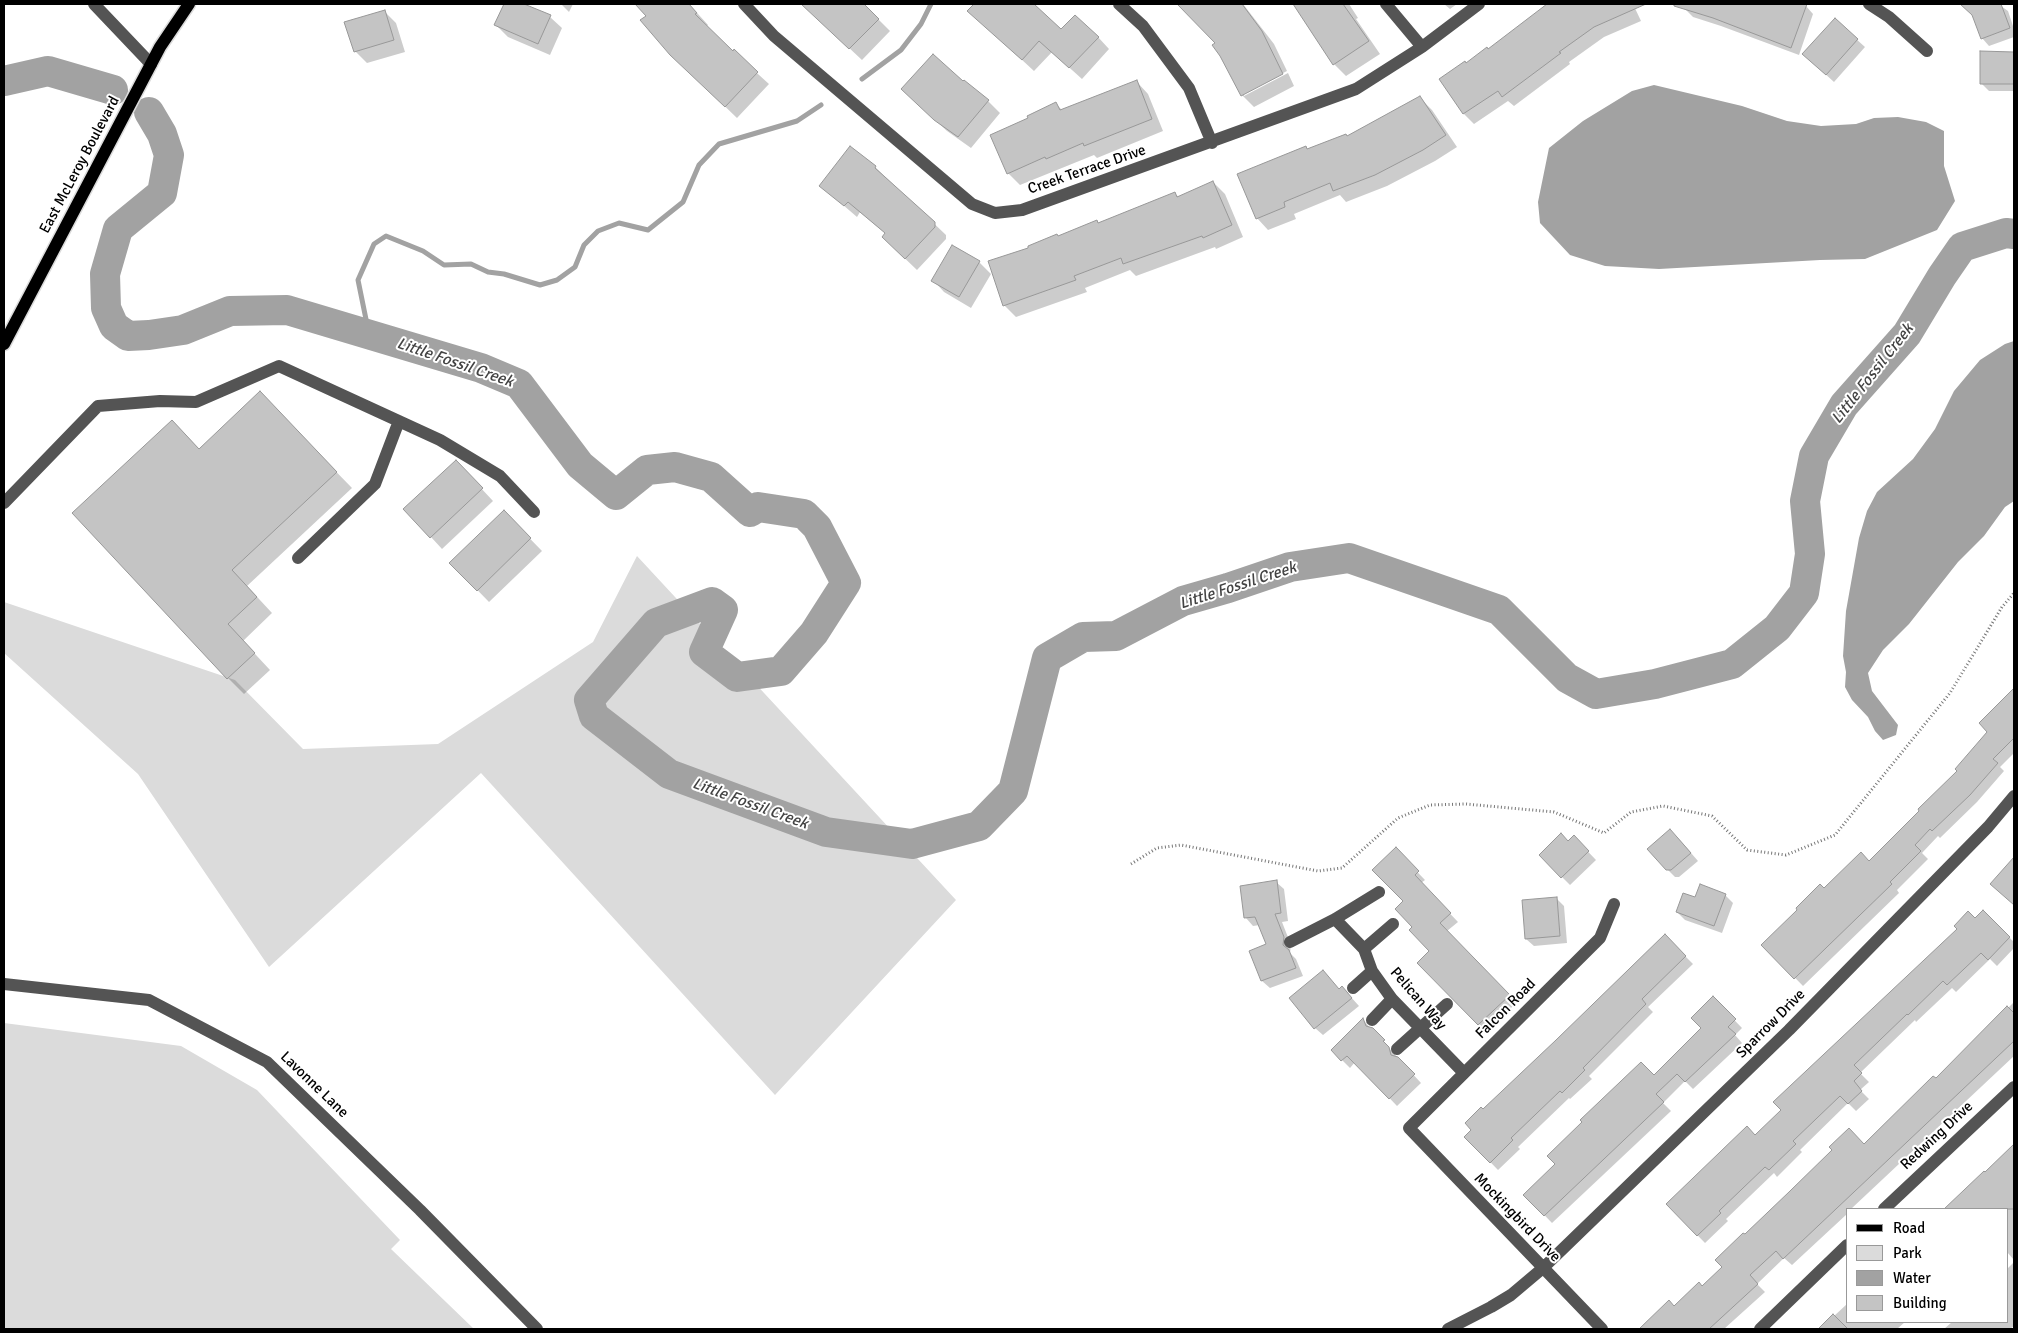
<!DOCTYPE html>
<html>
<head>
<meta charset="utf-8">
<style>
  body { margin:0 }
  #map { position:relative; width:2018px; height:1333px; overflow:hidden; background:#fff; font-family:Signika,sans-serif }
  canvas { display:block }
  .frame { position:absolute; inset:0; border:5px solid #000; pointer-events:none }
  .legend { position:absolute; left:1846px; top:1208px; width:162px; height:115px; box-sizing:border-box; background:#fff; border:1px solid #999; margin:0; padding:6px 9px; list-style:none; font-size:15px; color:#000 }
  .legend li { display:flex; align-items:center; gap:10px; height:25px }
  .legend b { width:25px; border:1px solid #999 }
</style>
</head>
<body>
<div id="map">
<canvas width="2018" height="1333"></canvas>
<div class="frame"></div>
<ul class="legend">
<li><b style="height:6px;background:#000"></b>Road</li>
<li><b style="height:14px;background:#dbdbdb"></b>Park</li>
<li><b style="height:14px;background:#a2a2a2"></b>Water</li>
<li><b style="height:14px;background:#c4c4c4"></b>Building</li>
</ul>
</div>
<script>
const c = document.querySelector('canvas').getContext('2d');
c.lineJoin = 'round';
function fill(path, color) { c.fillStyle = color; c.fill(path, 'evenodd'); }
const shape = rows => new Path2D(rows.map(r => 'M' + r).join(''));
function strokePath(path, color, width, dash) { c.strokeStyle = color; c.lineWidth = width; c.lineCap = dash ? 'butt' : 'round'; c.setLineDash(dash || []); c.stroke(path); }
function write(font, color, halo, rows, align = 'center') {
  c.font = font + ' Signika,sans-serif'; c.lineWidth = 4; c.setLineDash([]); c.textBaseline = 'middle'; c.strokeStyle = halo; c.fillStyle = color; for (const [text, x, y, turn = 0] of rows) {
    c.save(); c.translate(x, y); c.rotate((+turn || 0) * Math.PI / 180); c.textAlign = isNaN(turn) ? turn : align; if (halo) c.strokeText(text, 0, 0); c.fillText(text, 0, 0); c.restore();
  }
}
fill(shape([
  [637,556,956,900,775,1095,481,773,269,967,138,774,4,653,4,602,235,680,303,749,438,744,593,642],
  [4,1023,181,1046,257,1090,400,1240,391,1249,474,1329,4,1329]
]), '#dbdbdb');
fill(shape([
  [1654,85,1742,106,1787,121,1821,126,1856,124,1874,118,1898,117,1926,122,1944,131,1944,166,1955,201,1937,230,1865,259,1820,260,1659,269,1605,266,1570,255,1540,223,1538,202,1549,148,1583,121,1632,91],
  [2014,341,2014,501,2005,507,1984,536,1958,562,1909,624,1883,650,1868,673,1872,691,1898,725,1896,735,1883,740,1875,731,1868,717,1852,700,1845,687,1846,672,1843,656,1846,611,1859,538,1867,511,1877,492,1913,459,1935,429,1954,391,1980,360,2005,344]
]), '#a2a2a2');
fill(shape([
  [505,4,521,4,550,17,562,28,550,55,508,37,496,25],
  [561,4,573,4,569,12],
  [637,4,689,4,708,25,706,27,769,84,737,118,684,67],
  [802,4,863,4,890,31,862,60],
  [976,4,1026,4,1029,7,1032,4,1062,31,1098,37,1109,49,1082,79,1052,52,1034,71,969,11],
  [1179,4,1243,4,1274,44,1287,71,1244,93,1244,96,1288,73,1294,86,1254,107,1242,95,1217,43],
  [1295,4,1349,4,1358,18,1356,19,1380,54,1346,76,1334,64],
  [1444,4,1457,4,1450,9],
  [1550,4,1633,4,1641,21,1604,37,1569,62,1570,64,1514,106,1508,101,1474,124,1464,114,1440,79,1488,50],
  [1687,4,1799,4,1806,6,1813,14,1799,55,1721,26,1693,17,1685,9],
  [1998,4,2008,11,2014,29,2014,37,1989,46,1982,38,1973,13],
  [384,11,396,23,405,52,367,63,355,51],
  [1835,20,1865,47,1834,82,1812,62],
  [1982,53,2014,53,2014,91,1989,91,1981,83],
  [1137,82,1148,94,1163,131,1097,158,1094,155,1020,185,1008,173,1029,119,1056,104,1062,110],
  [963,83,988,101,1000,113,971,148,947,131,914,100],
  [1420,98,1432,110,1457,147,1435,161,1387,186,1346,202,1340,195,1294,214,1296,219,1268,230,1257,218,1308,150,1347,137],
  [875,167,946,235,946,239,917,270,895,249,886,234,860,212,857,217,821,186],
  [1213,182,1225,194,1243,237,1216,249,1215,247,1136,276,1130,270,1085,288,1087,292,1016,317,1004,305,1030,248,1097,222,1099,224,1175,194,1179,197],
  [979,262,991,274,971,308,944,292,933,280],
  [275,409,352,488,247,586,272,613,243,641,270,670,244,694,228,678,172,421,200,450],
  [467,473,493,501,442,549,431,537],
  [504,512,542,551,489,602,451,563],
  [2014,690,2014,753,2000,767,2004,771,1977,802,1940,838,1938,836,1922,853,1928,859,1897,890,1899,893,1803,986,1763,945,1824,890,1870,862,1959,771,1989,732,1981,723],
  [1574,837,1596,860,1570,885,1540,855,1568,842],
  [1678,838,1698,861,1679,877,1675,877,1667,869],
  [1395,849,1425,880,1421,883,1458,922,1447,931,1516,1003,1487,1032,1418,963,1431,951,1414,927,1405,901],
  [1276,882,1284,889,1288,921,1282,922,1291,945,1290,953,1296,959,1303,976,1270,988,1262,981,1251,951,1268,945,1260,925,1253,926,1246,918],
  [1725,895,1733,903,1722,933,1685,920,1677,912],
  [1557,899,1564,906,1567,943,1534,946,1526,939],
  [1983,912,2014,942,2014,948,1997,966,1990,959,1956,992,1952,988,1916,1022,1915,1020,1860,1073,1869,1082,1860,1090,1869,1099,1856,1111,1848,1103,1800,1150,1802,1152,1777,1177,1774,1173,1726,1219,1728,1221,1705,1243,1667,1204,1755,1137],
  [1665,936,1693,964,1648,1007,1653,1012,1589,1076,1592,1079,1570,1099,1569,1098,1518,1147,1520,1149,1498,1170,1466,1137,1473,1130,1483,1111],
  [1350,996,1359,1006,1323,1035,1315,1028],
  [1713,998,1742,1028,1735,1035,1742,1043,1693,1089,1685,1081,1663,1103,1671,1111,1552,1223,1525,1195,1703,1029],
  [2014,1002,2014,1056,1851,1209,1847,1209,1847,1214,1792,1265,1784,1258,1757,1284,1765,1292,1724,1329,1653,1329,1647,1323,1674,1308,1702,1287,1723,1267,1745,1236,1864,1146,1936,1080],
  [1363,1020,1421,1083,1397,1106,1355,1062,1350,1068,1332,1050],
  [2008,1152,2014,1158,2014,1260,2007,1252,2008,1249,2007,1248,2007,1209,1946,1209],
  [2014,1262,2014,1326,2010,1329,1944,1329,1952,1322,2007,1322,2007,1269],
  [1847,1304,1847,1322,1905,1322,1897,1329,1876,1329,1874,1328,1872,1329,1820,1329]
]), '#0003');
strokePath(shape([
  [862,79,901,50,921,24,931,4],
  [369,334,358,280,374,244,386,236,423,251,444,265,471,264,488,272,504,274,540,285,557,280,575,267,584,245,598,231,619,223,648,230,683,202,699,165,719,144,797,121,821,105]
]), '#a2a2a2', 5);
strokePath(shape([
  [4,81,48,71,113,90],
  [149,112,162,134,169,155,162,193,118,229,105,274,106,308,114,326,128,336,149,335,183,330,230,311,287,310,481,368,519,384,580,465,616,495,647,470,675,467,711,477,750,512,758,507,804,514,817,527,846,583,814,633,781,671,737,677,704,652,723,610,712,602,656,623,589,700,594,716,669,774,826,832,912,844,979,826,1013,791,1047,658,1083,637,1116,636,1183,601,1228,588,1290,567,1349,558,1499,610,1567,678,1596,694,1655,684,1732,664,1777,628,1804,593,1810,554,1805,501,1814,456,1844,405,1907,334,1942,276,1962,247,2006,233,2014,234]
]), '#a2a2a2', 30);
const building = shape([
  [504,4,524,4,551,15,538,44,494,25,504,4],
  [635,4,689,4,697,13,695,14,733,51,734,49,758,72,725,107,670,55,640,20,646,16,635,4],
  [801,4,864,4,879,19,849,49,801,4],
  [974,4,1034,4,1061,29,1075,15,1099,37,1069,68,1039,41,1022,60,967,11,974,4],
  [1177,4,1242,4,1262,31,1283,74,1241,96,1220,56,1212,45,1215,43,1177,4],
  [1293,4,1343,4,1369,41,1333,65,1293,4],
  [1547,4,1646,4,1594,27,1559,52,1561,53,1502,97,1498,91,1463,114,1439,79,1465,61,1466,63,1487,47,1488,49,1547,4],
  [1674,4,1807,4,1791,48,1713,18,1674,6,1674,4],
  [1960,4,2001,4,2010,28,1981,39,1972,15,1960,4],
  [385,10,394,40,354,52,344,22,385,10],
  [1835,18,1858,39,1826,75,1802,54,1835,18],
  [1980,51,2014,52,2014,84,1980,84,1980,51],
  [933,54,963,81,964,80,989,100,958,137,934,120,901,89,933,54],
  [1137,80,1152,119,1084,146,1083,143,1046,159,1045,157,1007,174,990,135,1028,118,1027,116,1056,102,1060,110,1137,80],
  [1420,96,1446,135,1423,150,1375,175,1333,191,1330,183,1284,202,1285,207,1256,219,1237,174,1306,146,1307,149,1346,134,1347,136,1420,96],
  [850,146,876,166,875,168,935,222,935,227,905,259,882,237,885,233,848,202,844,206,819,186,850,146],
  [1213,181,1232,225,1203,238,1202,236,1123,264,1121,258,1074,276,1076,280,1003,306,988,261,1028,248,1028,246,1057,234,1058,236,1097,220,1098,223,1175,192,1177,197,1213,181],
  [952,245,980,261,959,297,931,281,952,245],
  [260,391,337,472,232,570,257,597,228,624,255,653,227,679,72,513,172,420,199,449,260,391],
  [456,460,483,488,430,538,403,509,456,460],
  [504,510,531,538,477,591,449,563,504,510],
  [2014,688,2014,738,1993,759,1998,763,1970,795,1932,831,1930,829,1915,845,1921,851,1890,882,1892,884,1794,979,1761,945,1797,910,1796,908,1820,884,1824,888,1861,852,1869,861,1919,811,1918,809,1957,771,1955,769,1987,732,1979,723,2014,688],
  [1670,829,1691,853,1671,870,1666,870,1647,849,1670,829],
  [1561,833,1568,841,1574,835,1589,851,1561,878,1539,855,1561,833],
  [1396,847,1419,871,1415,875,1451,913,1440,923,1510,995,1478,1025,1417,963,1429,951,1409,930,1412,927,1395,909,1403,901,1372,870,1396,847],
  [2014,857,2014,905,1990,884,2014,857],
  [1277,880,1281,913,1275,914,1284,937,1283,945,1289,950,1296,968,1261,981,1249,951,1266,944,1255,917,1244,918,1240,886,1277,880],
  [1700,884,1726,894,1714,926,1676,912,1683,893,1695,897,1700,884],
  [1557,897,1560,936,1525,939,1522,900,1557,897],
  [1983,910,2010,937,1988,960,1981,953,1947,985,1943,981,1908,1015,1907,1014,1854,1065,1862,1073,1854,1081,1862,1091,1848,1104,1840,1096,1793,1141,1796,1144,1769,1170,1765,1167,1719,1211,1721,1213,1697,1236,1666,1204,1747,1126,1755,1135,1781,1110,1773,1102,1957,929,1954,926,1968,911,1975,918,1983,910],
  [1665,934,1686,956,1642,999,1646,1004,1583,1068,1585,1070,1562,1093,1560,1091,1511,1138,1513,1140,1490,1163,1464,1137,1471,1130,1465,1123,1481,1107,1483,1109,1556,1040,1665,934],
  [1323,970,1339,989,1342,986,1352,998,1314,1029,1289,998,1323,970],
  [1713,996,1736,1019,1728,1027,1736,1034,1685,1082,1677,1074,1656,1094,1664,1102,1544,1216,1523,1195,1555,1164,1547,1156,1582,1122,1580,1120,1641,1062,1654,1075,1701,1028,1691,1018,1713,996],
  [2007,1006,2014,1013,2014,1041,1783,1259,1776,1251,1750,1275,1758,1284,1709,1329,1639,1329,1669,1300,1674,1306,1699,1282,1702,1286,1722,1267,1715,1260,1743,1233,1745,1234,1790,1191,1832,1150,1829,1147,1849,1128,1864,1144,1933,1076,1936,1078,2007,1006],
  [1363,1018,1366,1026,1373,1028,1385,1040,1383,1041,1389,1047,1391,1055,1398,1057,1415,1074,1389,1099,1347,1056,1341,1061,1331,1050,1363,1018],
  [2014,1144,2014,1209,1944,1209,1984,1171,1985,1172,2014,1144],
  [1833,1314,1848,1329,1818,1329,1833,1314]
]);
fill(building, '#c4c4c4');
strokePath(building, '#989898', 1);
const major = shape([
  [4,344,160,47,189,4]
]);
strokePath(major, '#dbdbdb', 15);
strokePath(shape([
  [1131,864,1157,848,1181,845,1318,871,1342,868,1398,818,1430,805,1466,804,1554,812,1604,833,1631,812,1663,806,1712,816,1747,850,1786,855,1835,835,1950,693,2002,607,2014,593]
]), '#767676', 3, [1, 2.5]);
strokePath(shape([
  [94,4,151,64],
  [744,4,774,36,972,204,995,213,1022,210,1356,89,1422,47,1479,4],
  [1119,4,1143,26,1189,88,1212,143],
  [1386,4,1422,47],
  [1869,4,1889,17,1927,51],
  [4,503,98,406,160,401,196,402,279,366,440,440,500,476,534,512],
  [298,558,375,484,399,421],
  [1335,919,1364,949,1372,971,1392,999,1464,1073],
  [1290,942,1335,919,1379,892],
  [1364,949,1393,924],
  [4,984,149,1000,267,1062,420,1210,537,1329],
  [1353,988,1372,971],
  [1372,1020,1392,999],
  [1397,1049,1447,1004],
  [1884,1209,2014,1087],
  [1448,1329,1491,1307,1511,1295,1543,1268,1789,1030,1988,827,2014,796],
  [1602,1329,1409,1128,1600,938,1614,904],
  [1760,1329,1847,1245]
]), '#545454', 12);
strokePath(major, '#000', 12);
write('15px', '#000', '#fff', [
  ["East McLeroy Boulevard",80,165,-62],
  ["Creek Terrace Drive",1087,170,-19],
  ["Pelican Way",1418,999,49],
  ["Falcon Road",1506,1009,-45],
  ["Sparrow Drive",1771,1024,-45],
  ["Lavonne Lane",314,1085,44],
  ["Redwing Drive",1937,1136,-43],
  ["Mockingbird Drive",1517,1218,46]
]);
write('italic 16px', '#434343', '#fff', [
  ["Little Fossil Creek",455,363,19],
  ["Little Fossil Creek",1873,374,-52],
  ["Little Fossil Creek",1238,586,-18],
  ["Little Fossil Creek",750,804,20]
]);
</script>
</body>
</html>
